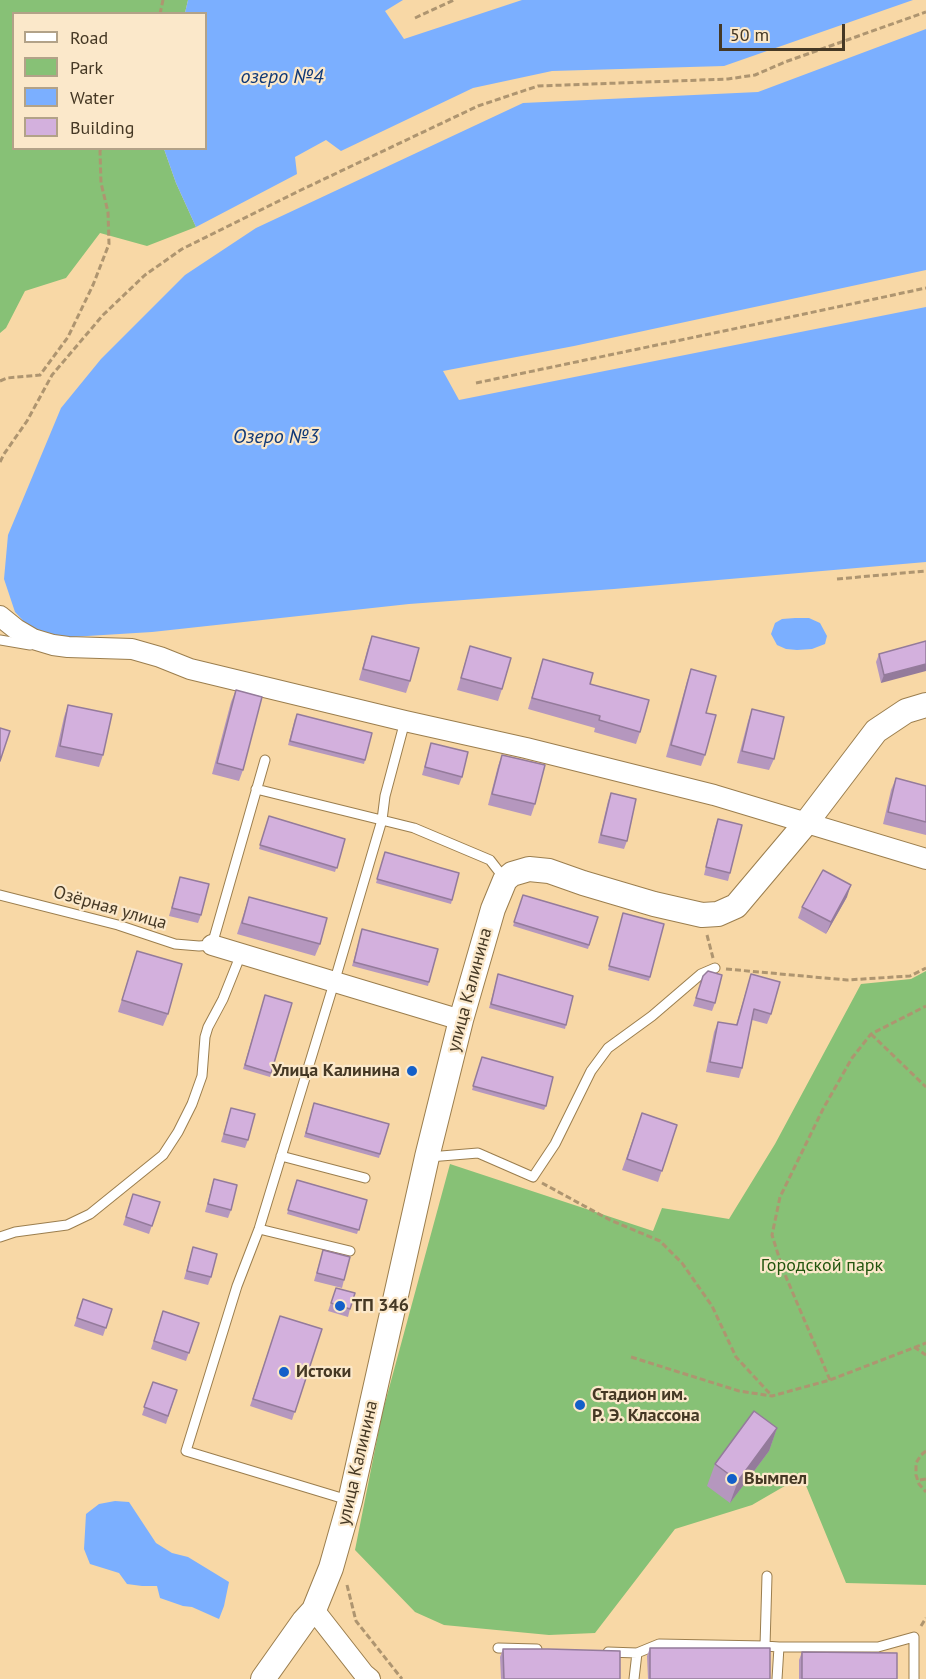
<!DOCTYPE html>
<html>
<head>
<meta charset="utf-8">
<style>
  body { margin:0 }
  #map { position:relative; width:926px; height:1679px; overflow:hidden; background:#f8d8a6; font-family:"PT Sans",sans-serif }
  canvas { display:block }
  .legend { position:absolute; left:12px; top:12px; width:195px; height:138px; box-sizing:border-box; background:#fbe8ca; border:2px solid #b2a288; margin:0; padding:8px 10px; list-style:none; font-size:18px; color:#453824 }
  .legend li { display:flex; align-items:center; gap:12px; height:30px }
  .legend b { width:30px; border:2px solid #b2a288 }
  .scale { position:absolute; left:719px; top:24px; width:126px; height:27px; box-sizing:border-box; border:3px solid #453824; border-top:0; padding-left:8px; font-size:18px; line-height:21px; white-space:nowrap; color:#453824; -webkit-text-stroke:4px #fbe8ca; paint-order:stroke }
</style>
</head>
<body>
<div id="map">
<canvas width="926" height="1679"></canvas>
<ul class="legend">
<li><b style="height:8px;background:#fff"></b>Road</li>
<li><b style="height:16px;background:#87c176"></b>Park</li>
<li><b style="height:16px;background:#7bafff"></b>Water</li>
<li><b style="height:16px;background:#d3b0dd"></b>Building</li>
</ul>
<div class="scale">50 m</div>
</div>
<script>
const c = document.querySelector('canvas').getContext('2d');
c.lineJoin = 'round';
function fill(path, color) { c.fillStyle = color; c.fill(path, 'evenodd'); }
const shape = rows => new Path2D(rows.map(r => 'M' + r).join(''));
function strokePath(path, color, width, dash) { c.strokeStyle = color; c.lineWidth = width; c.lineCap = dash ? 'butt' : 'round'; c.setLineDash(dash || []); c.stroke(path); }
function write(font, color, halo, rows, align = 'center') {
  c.font = font + ' "PT Sans",sans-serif'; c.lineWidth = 4.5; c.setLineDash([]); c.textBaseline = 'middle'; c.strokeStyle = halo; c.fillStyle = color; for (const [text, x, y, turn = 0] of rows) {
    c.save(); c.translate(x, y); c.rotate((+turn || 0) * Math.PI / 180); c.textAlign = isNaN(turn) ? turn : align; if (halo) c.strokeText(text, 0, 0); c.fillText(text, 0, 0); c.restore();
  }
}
fill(shape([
  [0,0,188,0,185,13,14,14,14,148,164,149,176,183,196,227,147,246,100,233,66,278,25,291,6,328,0,333],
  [926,971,926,1585,846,1583,802,1476,752,1505,675,1529,595,1633,549,1635,444,1625,415,1612,355,1550,382,1414,450,1164,653,1231,662,1208,729,1219,775,1144,861,984,911,979]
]), '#87c176');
fill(shape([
  [188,0,403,0,385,11,404,39,522,0,913,0,724,66,552,71,473,88,341,151,326,140,295,157,297,174,196,227,176,183,164,149,206,148,206,14,185,13],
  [926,29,926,270,574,346,443,371,459,400,926,307,926,562,614,589,409,604,152,632,55,638,30,628,15,612,4,579,8,535,61,408,101,359,185,275,256,228,523,103,758,92],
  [795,618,809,618,820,623,827,636,825,644,812,649,797,650,786,649,777,645,771,634,775,623,782,619],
  [115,1501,129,1502,156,1543,172,1553,188,1557,229,1582,224,1606,219,1619,192,1607,183,1606,160,1598,157,1586,142,1586,127,1584,119,1573,90,1564,84,1549,86,1514,99,1504]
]), '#7bafff');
const service = shape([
  [0,640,30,645],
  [256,789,414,828,490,860,504,878],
  [0,895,118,925,175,944,199,946,212,945,265,760],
  [281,1156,365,1178],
  [429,1157,478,1153,533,1177,555,1144,591,1071,608,1048,652,1016,701,974,715,968],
  [259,1229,350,1251],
  [0,1237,15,1232,67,1225,90,1214,163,1155,178,1132,192,1104,202,1076,205,1037,208,1027,223,999,241,954],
  [348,1500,186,1451,237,1286,259,1229,334,983,382,820,385,796,405,721],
  [767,1576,765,1646,779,1647,777,1679],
  [779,1647,878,1647,914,1637,914,1679],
  [498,1648,537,1649],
  [608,1652,637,1653,634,1679],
  [637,1653,659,1644,765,1646]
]);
const minor = shape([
  [0,616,16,629,33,639,53,645,68,647,132,649,160,657,190,669,405,721,526,748,714,795,926,859],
  [212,945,461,1020],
  [314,1610,364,1674,370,1679]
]);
const tertiary = shape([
  [263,1679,304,1621,314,1610,331,1568,350,1501,427,1157,461,1020,493,909,505,880,512,874,529,869,549,871,583,883,654,904,702,915,718,914,736,906,806,823,876,731,906,711,926,705]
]);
strokePath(service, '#9b7e4e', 11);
strokePath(minor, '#9b7e4e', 22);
strokePath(tertiary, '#9b7e4e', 26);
strokePath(shape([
  [160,14,163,0],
  [415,18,454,0],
  [0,381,7,378,40,375,68,337,93,285,109,244,108,212,101,183,100,151,102,148],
  [476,383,795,316,926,288],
  [0,462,4,454,27,421,52,375,103,315,145,275,182,249,301,190,478,106,538,86,728,79,755,75,785,62,926,12],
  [837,579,926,571],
  [707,935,713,958],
  [726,969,847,980,910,976,926,968],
  [871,1034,926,1087],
  [542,1183,610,1220,660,1241,682,1263,712,1306,736,1357,772,1396],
  [914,1347,926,1355],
  [631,1357,739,1391,772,1396,830,1380,926,1343],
  [830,1380,783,1270,772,1235,780,1197,823,1109,852,1058,871,1034,926,1006],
  [926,1451,921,1455,916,1463,916,1475,919,1484,926,1492],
  [920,1480,926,1479],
  [347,1585,356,1621,402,1679],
  [921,1626,926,1618]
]), '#ae9570', 3, [6, 3]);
strokePath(service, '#fff', 9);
strokePath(minor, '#fff', 20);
strokePath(tertiary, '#fff', 24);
fill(shape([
  [372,636,410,681,406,693,359,680,368,647],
  [926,641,881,683,876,662,879,654],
  [470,646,502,689,498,701,457,690],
  [543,659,590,684,640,732,636,744,594,732,595,728,528,709],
  [691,669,706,713,705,755,701,766,666,757,687,681],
  [236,690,243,770,239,781,212,774,231,702],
  [68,705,103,755,99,767,55,757,64,717],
  [752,709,774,759,769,770,737,763,748,721],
  [295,718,365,760,364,764,288,745],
  [431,743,462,777,459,785,422,775],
  [502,755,535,804,531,816,488,805,498,766],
  [896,778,926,786,926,835,883,824,891,790],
  [611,793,627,841,624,849,598,843,608,801],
  [269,816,345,839,335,872,259,849],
  [718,819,730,873,728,881,704,875,715,827],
  [385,852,459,873,451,904,376,883],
  [180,877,201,915,198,923,169,916],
  [523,895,598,917,588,949,513,926],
  [249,897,320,944,315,956,237,934],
  [847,897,826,934,798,918,802,907],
  [622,917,650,977,649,981,608,970],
  [361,933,429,982,428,986,352,966],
  [137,951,168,1014,163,1026,118,1012],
  [498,974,566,1025,565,1029,489,1008],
  [751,974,771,1014,767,1024,752,1020,742,1068,739,1078,706,1072,714,1032,718,1022,736,1025],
  [703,976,715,1003,712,1011,693,1006],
  [265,995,292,1003,270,1077,243,1069],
  [482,1057,546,1106,544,1110,472,1090],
  [314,1103,389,1124,379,1158,304,1137],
  [231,1108,248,1140,245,1148,221,1142],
  [642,1113,677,1125,658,1182,622,1170],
  [214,1179,231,1210,228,1218,205,1212],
  [297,1180,367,1200,357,1234,287,1214],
  [133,1194,160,1202,149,1234,123,1225],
  [193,1247,211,1277,208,1285,184,1279],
  [323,1250,344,1280,342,1288,314,1281],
  [336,1288,350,1309,348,1317,328,1311],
  [83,1299,112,1309,103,1336,74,1326],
  [163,1311,199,1323,186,1361,151,1349],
  [280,1316,322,1329,292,1420,250,1406],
  [153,1382,177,1390,166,1424,142,1415],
  [777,1428,769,1451,730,1503,707,1486,715,1464],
  [650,1648,770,1679,648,1679,647,1656],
  [503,1649,620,1679,501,1679,500,1657],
  [802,1652,897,1679,799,1679,799,1660]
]), '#b597be');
fill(shape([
  [926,664,926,671,881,683,884,675],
  [851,885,847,897,826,934,831,922],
  [777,1428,769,1451,730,1503,738,1481]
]), '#947b9b');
const building = shape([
  [372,636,419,648,410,681,363,669,372,636],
  [926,641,926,664,884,675,879,654,926,641],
  [470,646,511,658,502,689,461,678,470,646],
  [543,659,593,673,590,684,649,700,640,732,599,720,600,716,532,698,543,659],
  [691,669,716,676,706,713,716,715,705,755,671,745,691,669],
  [236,690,262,697,243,770,217,763,236,690],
  [68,705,112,714,103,755,60,746,68,705],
  [752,709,784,717,774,759,742,751,752,709],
  [297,714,372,733,365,760,290,741,297,714],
  [0,728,10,731,0,761,0,728],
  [431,743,468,752,462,777,425,767,431,743],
  [502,755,545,765,535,804,492,794,502,755],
  [896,778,926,786,926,822,888,812,896,778],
  [611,793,636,799,627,841,601,835,611,793],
  [269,816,345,839,337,868,260,845,269,816],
  [718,819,742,825,730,873,706,867,718,819],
  [385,852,459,873,452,900,377,879,385,852],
  [823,870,851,885,831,922,802,907,823,870],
  [180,877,209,884,201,915,172,908,180,877],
  [523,895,598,917,589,945,514,922,523,895],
  [249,897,327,918,320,944,242,923,249,897],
  [623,913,664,924,650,977,609,966,623,913],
  [362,929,438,949,429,982,354,962,362,929],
  [137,951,182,964,168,1014,122,1000,137,951],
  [708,971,722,975,715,1003,696,998,703,976,708,971],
  [498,974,573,996,566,1025,491,1004,498,974],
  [751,974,780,982,771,1014,754,1009,742,1068,710,1062,718,1022,737,1025,751,974],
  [265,995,292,1003,271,1073,245,1065,265,995],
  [482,1057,553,1077,546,1106,473,1086,482,1057],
  [314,1103,389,1124,380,1154,306,1133,314,1103],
  [231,1108,255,1114,248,1140,224,1134,231,1108],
  [642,1113,677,1125,662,1171,627,1159,642,1113],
  [214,1179,237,1185,231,1210,208,1204,214,1179],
  [297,1180,367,1200,359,1230,288,1210,297,1180],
  [133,1194,160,1202,152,1226,126,1217,133,1194],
  [193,1247,217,1254,211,1277,187,1271,193,1247],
  [323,1250,350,1257,344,1280,317,1273,323,1250],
  [336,1288,355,1293,350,1309,331,1303,336,1288],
  [83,1299,112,1309,106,1328,77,1318,83,1299],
  [163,1311,199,1323,189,1353,154,1341,163,1311],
  [280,1316,322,1329,295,1412,253,1399,280,1316],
  [153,1382,177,1390,168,1416,144,1407,153,1382],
  [754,1411,777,1428,738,1481,715,1464,754,1411],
  [650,1648,770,1648,770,1679,650,1679,650,1648],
  [503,1649,548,1649,620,1651,620,1679,504,1679,503,1649],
  [802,1652,897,1653,897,1679,802,1679,802,1652]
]);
fill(building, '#d3b0dd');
strokePath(building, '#947b9b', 1.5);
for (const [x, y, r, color] of [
  [412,1071,6,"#135fc9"],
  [340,1306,6,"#135fc9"],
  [284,1372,6,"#135fc9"],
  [580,1405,6,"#135fc9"],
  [732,1479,6,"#135fc9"]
]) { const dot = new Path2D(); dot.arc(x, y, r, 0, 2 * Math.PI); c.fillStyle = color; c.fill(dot); strokePath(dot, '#fbe8ca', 2); }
write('18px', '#453824', '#fbe8ca', [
  ["Озёрная улица",110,908,16],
  ["улица Калинина",470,990,-75],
  ["улица Калинина",358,1463,-77]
]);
write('bold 18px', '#453824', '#fbe8ca', [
  ["Улица Калинина",400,1071,"right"],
  ["ТП 346",352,1306],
  ["Истоки",296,1372],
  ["Стадион им.",592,1395],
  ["Р. Э. Классона",592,1416],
  ["Вымпел",744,1479]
], 'left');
write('18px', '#22550e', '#fbe8ca', [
  ["Городской парк",822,1266]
]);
write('italic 20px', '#103977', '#fbe8ca', [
  ["озеро №4",282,77],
  ["Озеро №3",276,437]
]);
</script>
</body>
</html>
